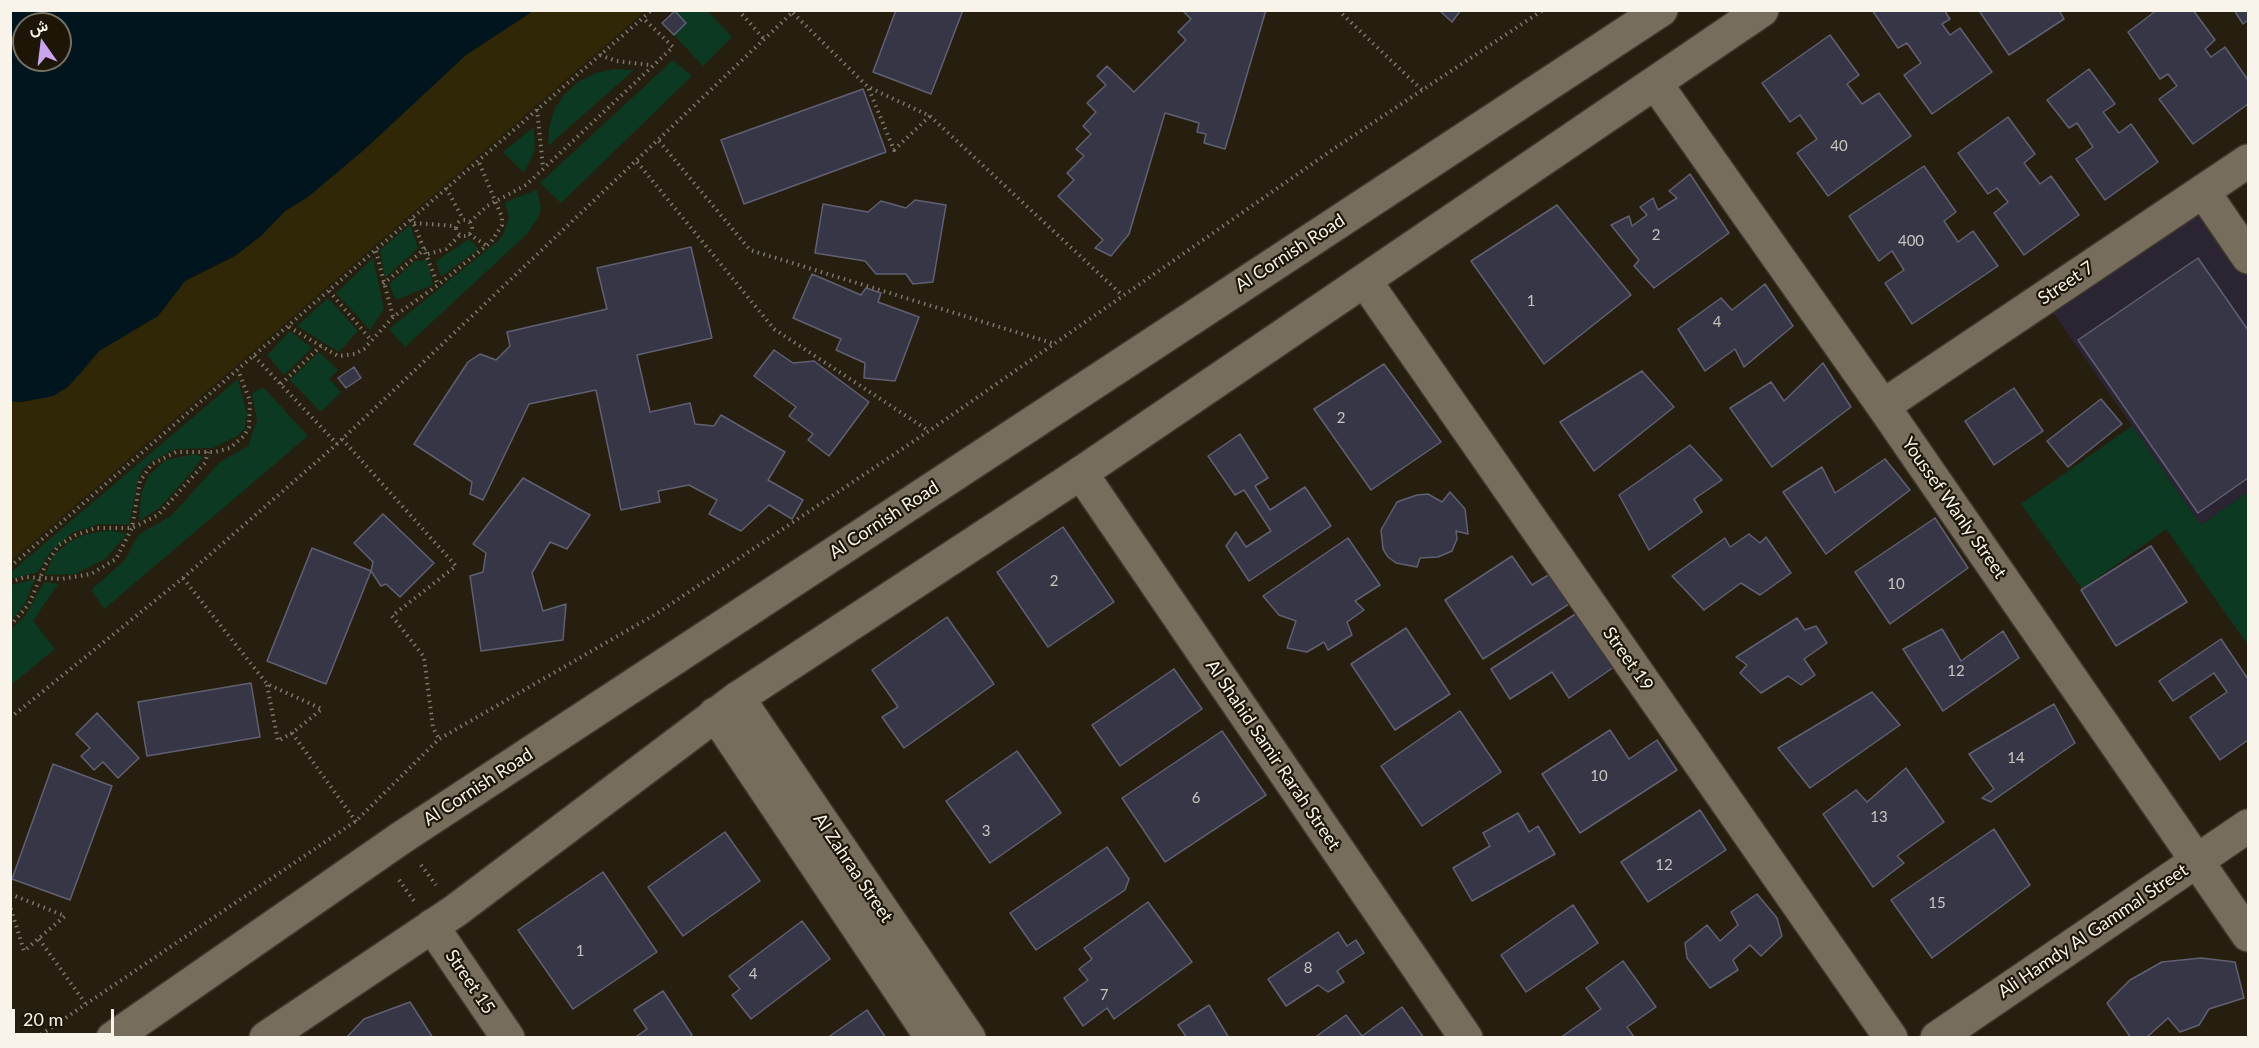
<!DOCTYPE html>
<html>
<head>
<meta charset="utf-8">
<style>
  body { margin:0 }
  #map { position:relative; width:2259px; height:1048px; overflow:hidden; background:#261f10; font-family:Lato,Vazirmatn,sans-serif }
  canvas { display:block }
  .frame { position:absolute; inset:0; border:12px solid #f8f4ea; pointer-events:none }
  .north { position:absolute; left:12px; top:12px; width:60px; height:60px; box-sizing:border-box; background:#1d1607; border:2px solid #756f62; border-radius:50%; rotate:346deg; font-size:16px; font-weight:700; line-height:24px; text-align:center; color:#f8f4ea }
  .north::after { content:''; display:block; margin:auto; width:21px; height:27px; background:#c8a5ee; clip-path:polygon(50% 0,100% 100%,50% 72%,0 100%) }
  .scale { position:absolute; left:12px; top:1009px; width:102px; height:27px; box-sizing:border-box; border:3px solid #f8f4ea; border-top:0; padding-left:8px; font-size:18px; line-height:21px; white-space:nowrap; color:#f8f4ea; -webkit-text-stroke:4px #1d1607; paint-order:stroke }
</style>
</head>
<body>
<div id="map">
<canvas width="2259" height="1048"></canvas>
<div class="frame"></div>
<div class="north">ش</div>
<div class="scale">20 m</div>
</div>
<script>
const c = document.querySelector('canvas').getContext('2d');
c.lineJoin = 'round';
function fill(path, color) { c.fillStyle = color; c.fill(path, 'evenodd'); }
const shape = rows => new Path2D(rows.map(r => 'M' + r).join(''));
function strokePath(path, color, width, dash) { c.strokeStyle = color; c.lineWidth = width; c.lineCap = dash ? 'butt' : 'round'; c.setLineDash(dash || []); c.stroke(path); }
function write(font, color, halo, rows, align = 'center') {
  c.font = font + ' Lato,sans-serif'; c.lineWidth = 4.5; c.setLineDash([]); c.textBaseline = 'middle'; c.strokeStyle = halo; c.fillStyle = color; for (const [text, x, y, turn = 0] of rows) {
    c.save(); c.translate(x, y); c.rotate((+turn || 0) * Math.PI / 180); c.textAlign = isNaN(turn) ? turn : align; if (halo) c.strokeText(text, 0, 0); c.fillText(text, 0, 0); c.restore();
  }
}
fill(shape([
  [2201,207,2248,275,2248,492,2201,525,2052,311]
]), '#2b2433');
fill(shape([
  [707,10,732,37,703,66,674,35,686,23,674,11],
  [673,60,692,76,561,203,540,183],
  [614,69,634,70,548,146,549,128,554,110,564,95,578,82,596,73],
  [534,127,535,150,524,173,503,152],
  [537,190,541,207,539,216,528,233,405,347,389,329,498,241,503,235,509,218,505,202],
  [410,225,418,248,385,278,380,250],
  [469,239,479,249,441,277,436,261],
  [373,258,384,309,370,330,336,293],
  [427,260,433,285,396,300,389,284,415,261],
  [328,298,358,331,339,352,297,326],
  [290,331,312,348,284,375,267,355],
  [319,352,338,370,329,379,341,392,321,412,290,380],
  [238,379,247,414,245,428,239,435,213,448,176,449,152,461,142,470,138,480,129,525,99,524,72,533,51,551,38,572,11,579,11,572],
  [263,387,308,436,104,609,91,590,125,560,138,535,171,516,220,462,248,446,257,420,252,394],
  [2132,426,2201,525,2248,492,2248,645,2166,529,2082,589,2021,504],
  [194,454,203,457,190,474,159,508,139,521,141,494,149,475,166,460],
  [110,530,127,534,105,559,75,574,45,575,54,555,69,542,87,534],
  [35,579,24,606,11,620,11,585],
  [44,582,58,584,33,621,55,649,11,685,11,630,25,616]
]), '#0b3921');
fill(shape([
  [533,11,645,11,11,561,11,401,22,402,81,374,99,351,158,316,185,281,261,236,285,211,308,197,366,148,466,55]
]), '#2f2706');
fill(shape([
  [11,10,533,10,533,11,466,55,366,148,308,197,285,211,261,236,235,256,185,281,158,316,99,351,68,387,53,396,22,402,10,401],
  [24,24,60,24,60,60,24,60]
]), '#00151d');
const building = shape([
  [896,10,963,10,931,94,873,72,896,10],
  [1182,10,1266,10,1225,149,1204,143,1206,134,1197,132,1199,123,1165,113,1129,234,1111,256,1095,248,1103,240,1058,196,1074,180,1067,173,1084,156,1076,149,1091,134,1083,126,1096,112,1087,103,1106,85,1097,76,1107,66,1134,92,1186,40,1178,32,1191,19,1182,10],
  [1439,10,1461,10,1452,22,1439,10],
  [1872,10,1944,10,1950,19,1942,24,1950,35,1960,28,1992,72,1932,114,1904,75,1921,63,1907,43,1898,48,1872,10],
  [1982,10,2059,10,2064,19,2009,55,1980,12,1982,10],
  [2157,10,2193,10,2215,40,2205,49,2211,57,2225,47,2248,80,2248,104,2193,144,2159,99,2177,86,2168,74,2160,79,2128,32,2157,10],
  [2234,10,2248,10,2248,20,2243,24,2234,10],
  [675,11,686,23,674,35,662,23,675,11],
  [1830,35,1859,75,1847,84,1862,104,1879,93,1911,136,1828,196,1797,153,1817,139,1800,115,1790,122,1762,83,1830,35],
  [2089,69,2115,104,2103,112,2119,133,2131,124,2158,162,2105,200,2076,159,2093,147,2077,123,2069,128,2047,100,2089,69],
  [863,89,886,152,744,204,721,140,863,89],
  [2008,117,2035,154,2024,163,2040,184,2051,176,2079,215,2024,255,1994,213,2008,202,1997,188,1988,194,1958,153,2008,117],
  [1924,166,1956,212,1944,221,1958,242,1973,231,1998,266,1912,324,1885,283,1904,270,1892,251,1879,261,1849,216,1924,166],
  [1690,174,1729,233,1654,288,1634,266,1639,260,1611,225,1629,216,1632,226,1647,215,1640,207,1653,198,1658,210,1677,198,1669,191,1690,174],
  [915,200,946,205,933,282,913,284,906,274,876,274,865,261,815,253,823,204,868,212,881,201,906,208,915,200],
  [1557,205,1631,295,1544,364,1471,261,1557,205],
  [691,247,712,338,637,355,650,412,690,403,695,424,714,426,721,415,785,452,768,480,803,500,792,519,769,505,741,531,709,514,717,500,689,485,658,491,660,502,621,510,596,390,529,404,483,500,470,494,472,482,414,444,468,362,480,354,496,360,510,346,507,332,607,309,597,268,691,247],
  [2198,258,2248,330,2248,478,2198,513,2078,340,2198,258],
  [812,274,861,295,866,288,881,293,878,302,919,317,895,381,864,378,865,363,836,350,841,339,793,318,812,274],
  [1765,284,1793,326,1744,367,1735,349,1705,371,1678,329,1721,298,1732,310,1765,284],
  [774,350,793,363,814,361,869,402,829,456,808,440,813,434,789,416,796,407,754,376,774,350],
  [1823,363,1851,407,1772,467,1730,408,1771,382,1784,401,1823,363],
  [1384,364,1441,442,1371,490,1314,409,1384,364],
  [354,367,361,378,346,388,338,378,354,367],
  [1642,371,1674,407,1594,471,1560,422,1642,371],
  [2014,388,2043,431,1994,465,1965,421,2014,388],
  [2101,399,2122,424,2068,467,2047,441,2101,399],
  [1240,434,1268,478,1255,486,1270,510,1305,487,1331,526,1249,581,1226,546,1236,532,1246,547,1271,531,1244,490,1235,495,1208,456,1240,434],
  [1690,445,1722,480,1694,499,1702,512,1649,550,1619,495,1690,445],
  [1885,459,1910,490,1826,554,1783,492,1822,467,1835,493,1885,459],
  [523,478,590,515,567,549,550,542,532,573,543,611,566,604,563,640,481,651,470,576,483,572,486,553,473,544,523,478],
  [1450,492,1465,509,1468,534,1456,531,1457,539,1452,551,1438,557,1420,558,1417,567,1396,563,1388,557,1383,549,1381,530,1397,502,1417,495,1428,494,1442,502,1450,492],
  [383,514,434,563,400,597,386,584,381,586,371,571,373,562,354,543,383,514],
  [1935,518,1968,568,1890,624,1855,572,1935,518],
  [1063,527,1114,602,1048,647,997,572,1063,527],
  [1749,534,1760,543,1766,537,1791,573,1760,595,1741,583,1704,610,1672,576,1725,538,1730,547,1749,534],
  [1348,538,1380,585,1355,601,1364,610,1347,622,1352,635,1328,650,1324,642,1307,652,1287,648,1296,621,1279,615,1263,596,1348,538],
  [2151,546,2187,602,2116,646,2081,590,2151,546],
  [312,548,371,571,326,684,267,661,312,548],
  [1512,556,1532,585,1550,574,1569,604,1483,659,1445,600,1512,556],
  [1577,613,1614,667,1569,698,1552,672,1510,699,1491,669,1577,613],
  [947,617,994,684,904,748,882,717,898,707,872,670,947,617],
  [1797,618,1805,630,1816,626,1827,643,1804,659,1815,675,1801,685,1788,676,1761,693,1740,673,1747,665,1736,657,1797,618],
  [1406,628,1450,694,1395,730,1351,664,1406,628],
  [1942,629,1961,661,2003,631,2019,658,1943,711,1903,649,1942,629],
  [2221,639,2248,679,2248,740,2220,760,2190,717,2227,692,2214,673,2173,701,2159,681,2221,639],
  [1174,669,1202,709,1120,766,1092,725,1174,669],
  [251,683,260,737,147,756,138,702,251,683],
  [1872,692,1900,725,1810,788,1778,748,1872,692],
  [2054,704,2075,743,1991,802,1982,798,1994,789,1969,754,2054,704],
  [1460,711,1501,772,1422,826,1381,766,1460,711],
  [97,713,139,758,118,778,103,762,94,770,81,756,90,748,76,734,97,713],
  [1610,730,1629,759,1657,740,1677,770,1580,833,1542,774,1610,730],
  [1222,731,1266,795,1165,862,1122,798,1222,731],
  [1017,751,1061,813,990,863,946,801,1017,751],
  [53,764,112,786,70,900,12,879,53,764],
  [1906,768,1944,822,1897,856,1904,863,1873,887,1823,814,1856,790,1867,802,1906,768],
  [1700,810,1726,850,1648,902,1621,862,1700,810],
  [1518,813,1529,832,1538,826,1555,854,1472,901,1453,868,1490,846,1483,833,1518,813],
  [1994,829,2030,885,1932,958,1891,900,1994,829],
  [725,832,760,881,683,936,648,887,725,832],
  [1107,847,1129,879,1125,890,1036,950,1010,913,1107,847],
  [603,872,657,952,573,1009,518,930,603,872],
  [1757,894,1777,918,1782,936,1761,956,1750,945,1733,960,1738,970,1710,988,1687,958,1685,943,1707,925,1720,941,1738,925,1731,912,1757,894],
  [1148,902,1192,962,1114,1019,1107,1008,1083,1026,1064,998,1088,980,1079,969,1092,959,1084,948,1148,902],
  [1573,905,1598,943,1526,992,1501,955,1573,905],
  [802,921,830,959,751,1019,732,995,740,989,729,976,802,921],
  [1338,932,1347,946,1356,940,1364,953,1337,971,1344,982,1328,992,1318,985,1286,1006,1268,979,1338,932],
  [2201,958,2235,962,2244,998,2209,1009,2199,1025,2180,1032,2168,1018,2146,1038,2131,1038,2107,1003,2130,980,2162,962,2201,958],
  [1623,961,1656,1007,1627,1027,1634,1037,1560,1038,1601,1009,1586,988,1623,961],
  [663,991,692,1035,688,1038,634,1038,647,1029,634,1010,663,991],
  [410,1002,433,1038,346,1038,364,1019,410,1002],
  [1209,1005,1229,1038,1187,1038,1178,1025,1209,1005],
  [1402,1007,1424,1038,1314,1038,1346,1015,1362,1036,1402,1007],
  [867,1010,886,1038,827,1038,867,1010]
]);
fill(building, '#373646');
strokePath(building, '#616072', 1.5);
const minor = shape([
  [1656,84,1883,406,2248,935],
  [2203,191,2248,257],
  [1365,281,1891,1038],
  [1883,406,2248,161],
  [1081,473,1466,1038],
  [738,698,969,1038],
  [715,714,932,1038],
  [432,926,508,1038],
  [1937,1038,2248,826]
]);
const tertiary = shape([
  [113,1038,401,838,1661,10],
  [266,1038,455,911,738,698,1081,473,1762,10]
]);
strokePath(minor, '#3e382f', 36);
strokePath(tertiary, '#3e382f', 36);
strokePath(shape([
  [738,10,765,40],
  [1338,10,1422,90],
  [793,13,868,87,930,116,894,150,868,87],
  [600,55,616,61,651,65],
  [537,109,543,167],
  [930,116,1123,296],
  [659,141,750,250,1055,344],
  [637,162,774,329,929,431],
  [446,188,463,219],
  [412,219,438,285],
  '456 228a8 8 0 1 1 16 0a8 8 0 1 1-16 0Z',
  [470,222,487,206,526,185,673,47,643,18],
  [414,223,455,226],
  [469,234,487,246],
  [376,251,393,317],
  [428,254,446,249,460,235],
  [383,284,426,248],
  [329,291,372,341],
  [289,327,338,356,355,354,364,349,393,317,438,285,491,242,502,225,502,217,478,160],
  [254,356,337,444],
  [281,384,321,346],
  [342,439,456,566,392,616,424,657,433,728,439,739],
  [10,567,652,10],
  [183,578,267,684,322,709,292,733,357,823],
  [10,582,25,577,61,579,91,574,116,559,132,528,140,481,152,464,176,452,215,452,230,448,244,436,249,427,250,401,238,370],
  [10,626,29,604,46,564,59,545,76,535,96,528,132,528,158,515,205,463,208,452],
  [267,685,278,741,292,733],
  [10,718,183,578,337,444,795,10],
  [421,865,436,885],
  [399,880,414,901],
  [10,894,65,916,24,951,10,906],
  [39,939,85,1003],
  [36,1038,356,821,439,739,656,614,929,431,1335,148,1543,10]
]), '#7e786b', 4, [1.5, 4.5]);
strokePath(minor, '#766d5c', 33);
strokePath(tertiary, '#766d5c', 33);
write('15px', '#c8c4c1', null, [
  ["40",1839,146],
  ["2",1656,235],
  ["400",1911,241],
  ["1",1531,301],
  ["4",1717,322],
  ["2",1341,418],
  ["2",1054,581],
  ["10",1896,584],
  ["12",1956,671],
  ["14",2016,758],
  ["10",1599,776],
  ["6",1196,798],
  ["13",1879,817],
  ["3",986,831],
  ["12",1664,865],
  ["15",1937,903],
  ["1",580,951],
  ["8",1308,968],
  ["4",753,974],
  ["7",1104,995]
]);
write('18px', '#f8f4ea', '#1d1607', [
  ["Al Cornish Road",1290,253,-33],
  ["Street 7",2066,283,-34],
  ["Youssef Wanly Street",1954,508,55],
  ["Al Cornish Road",884,520,-33],
  ["Street 19",1628,659,55],
  ["Al Shahid Samir Rarah Street",1273,755,56],
  ["Al Cornish Road",478,787,-33],
  ["Al Zahraa Street",853,868,56],
  ["Ali Hamdy Al Gammal Street",2093,931,-34],
  ["Street 15",470,982,56]
]);
</script>
</body>
</html>
